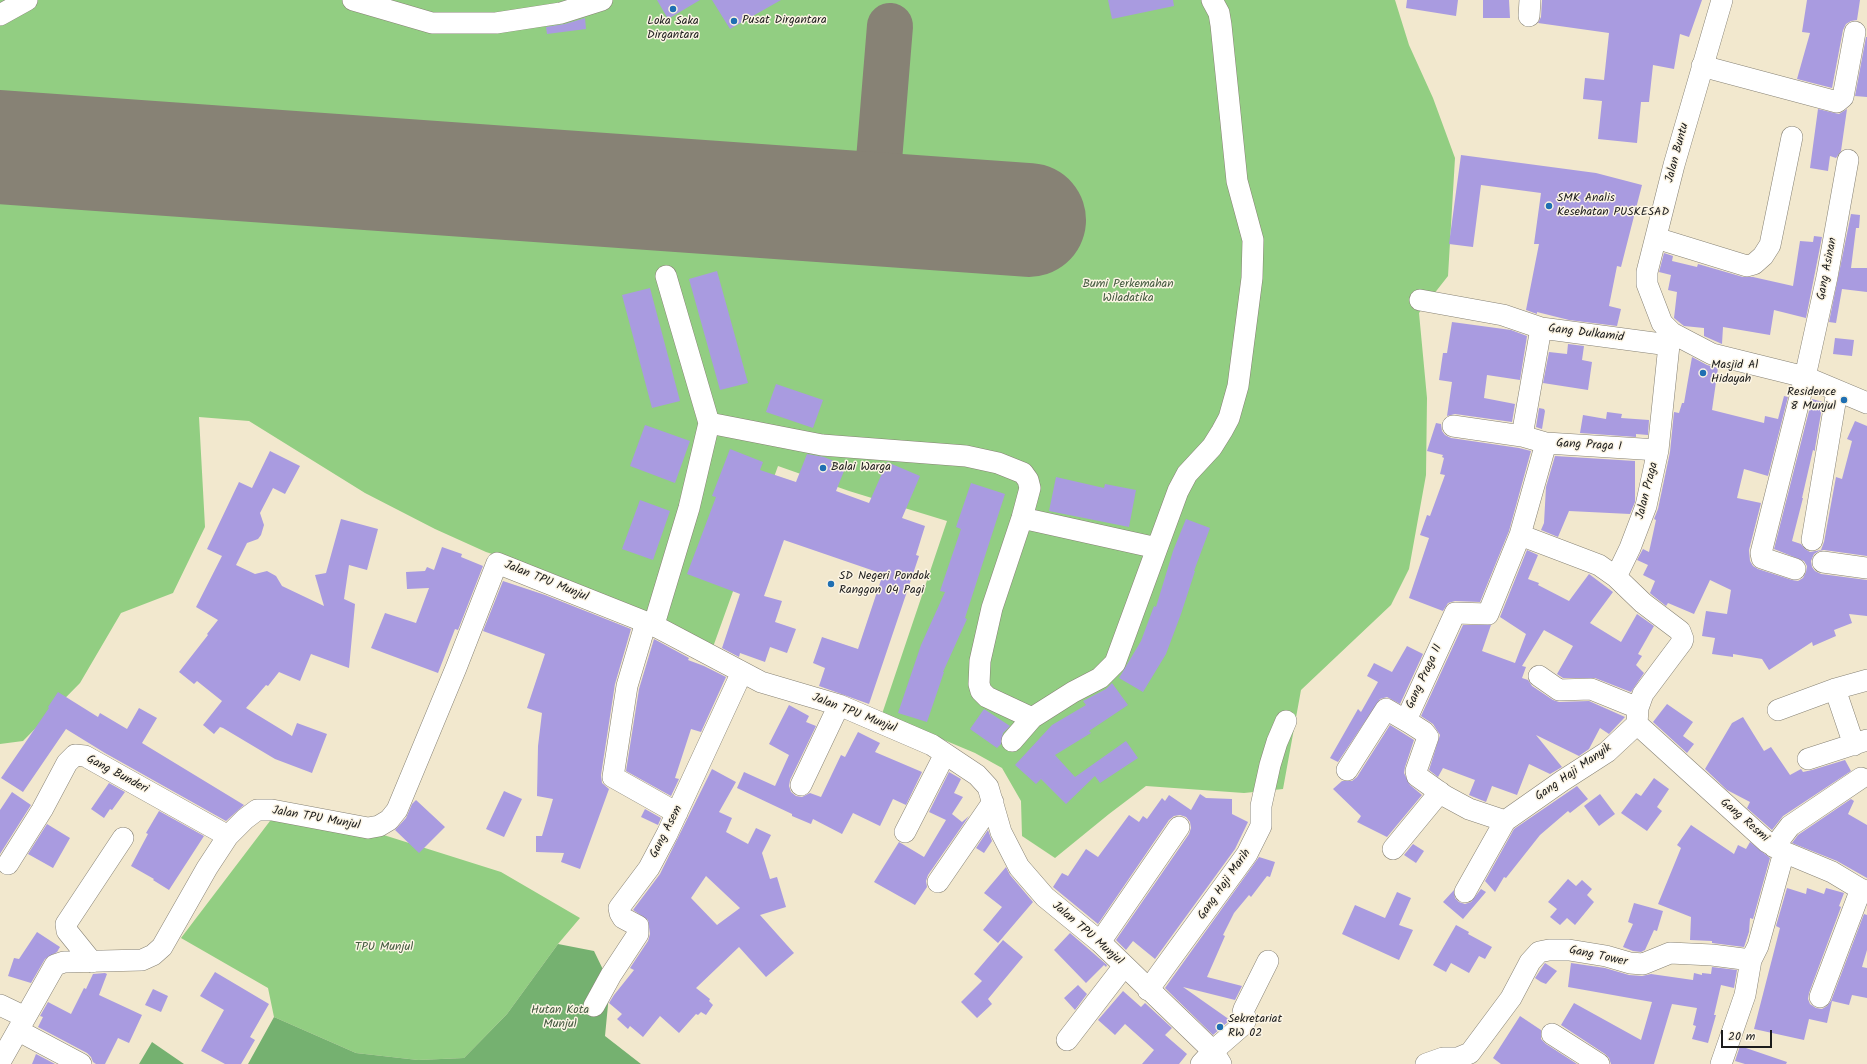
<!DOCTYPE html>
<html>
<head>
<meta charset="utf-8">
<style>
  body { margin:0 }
  #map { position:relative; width:1867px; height:1064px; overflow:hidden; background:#f2e8ce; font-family:Kalam,sans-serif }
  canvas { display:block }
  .scale { position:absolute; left:1721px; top:1030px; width:51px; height:18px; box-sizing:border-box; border:2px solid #1c1c1c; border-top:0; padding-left:5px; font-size:12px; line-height:14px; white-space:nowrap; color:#1c1c1c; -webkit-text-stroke:3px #fcf5e5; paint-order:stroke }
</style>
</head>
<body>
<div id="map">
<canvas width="1867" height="1064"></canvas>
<div class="scale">20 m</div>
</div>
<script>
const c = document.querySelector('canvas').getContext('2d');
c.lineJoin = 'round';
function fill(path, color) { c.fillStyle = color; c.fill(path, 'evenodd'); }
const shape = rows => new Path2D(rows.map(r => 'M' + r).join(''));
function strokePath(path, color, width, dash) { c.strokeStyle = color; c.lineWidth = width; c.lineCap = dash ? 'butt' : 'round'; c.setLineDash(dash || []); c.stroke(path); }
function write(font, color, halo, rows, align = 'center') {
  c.font = font + ' Kalam,sans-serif'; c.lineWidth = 3; c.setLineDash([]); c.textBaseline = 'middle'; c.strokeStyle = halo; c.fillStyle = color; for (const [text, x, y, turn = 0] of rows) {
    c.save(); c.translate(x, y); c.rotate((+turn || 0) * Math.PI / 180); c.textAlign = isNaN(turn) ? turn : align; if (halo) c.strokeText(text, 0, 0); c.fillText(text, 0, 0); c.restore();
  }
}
fill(shape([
  [0,0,1395,0,1409,45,1433,98,1455,158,1448,276,1419,313,1427,398,1426,475,1409,569,1391,605,1301,690,1283,789,1244,793,1146,786,1109,814,1055,858,1022,836,1021,801,1002,768,975,753,882,714,947,521,849,491,778,466,713,647,625,609,551,573,486,552,435,529,365,493,249,421,199,417,205,527,173,593,121,613,80,683,23,741,0,744],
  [273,817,371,831,501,872,580,918,558,944,507,1014,464,1058,418,1060,356,1053,274,1017,268,988,181,938]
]), '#92ce82');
fill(shape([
  [558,944,594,951,610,984,605,1036,641,1064,248,1064,274,1017,356,1053,418,1060,464,1058,507,1014],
  [152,1042,184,1064,139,1064]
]), '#75b170');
strokePath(shape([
  [875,209,890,26]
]), '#878275', 46);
strokePath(shape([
  [0,147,1029,220]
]), '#878275', 114);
fill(shape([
  [657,0,700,0,668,19],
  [712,0,781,0,730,29],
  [1108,0,1173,0,1174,6,1112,19],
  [1407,0,1458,0,1456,16,1406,8],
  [1483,0,1509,0,1510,18,1483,18],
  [1542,0,1702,0,1689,37,1680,34,1674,69,1653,65,1649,102,1641,102,1637,143,1598,139,1602,101,1583,99,1585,78,1604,80,1609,33,1538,23,1541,17],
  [1807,0,1860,0,1857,20,1851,21,1846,24,1843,30,1832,88,1797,79,1810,33,1802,32],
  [585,18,586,29,547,34,546,27,565,24],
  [1866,37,1867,37,1867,97,1855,96],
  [1818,109,1839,114,1847,109,1841,151,1836,158,1830,156,1828,171,1810,168],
  [1461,155,1596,173,1642,185,1621,267,1617,266,1609,306,1621,309,1617,326,1569,320,1537,312,1537,314,1526,310,1539,244,1534,244,1541,193,1481,185,1473,247,1449,244],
  [1851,214,1860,215,1859,228,1856,228,1851,268,1867,268,1867,292,1842,289,1836,323,1829,322],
  [1814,236,1822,237,1806,318,1774,310,1770,335,1723,327,1722,344,1704,336,1704,328,1684,326,1674,318,1677,292,1668,290,1671,275,1659,272,1664,253,1673,256,1672,261,1697,267,1698,264,1743,277,1753,277,1793,286,1800,241,1813,242],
  [717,271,748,383,720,390,689,279],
  [650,288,680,401,652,408,622,295],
  [1452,322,1511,330,1527,336,1520,380,1487,375,1484,398,1515,404,1512,422,1455,414,1447,416,1452,382,1439,380,1443,353,1447,353],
  [1835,338,1854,340,1852,356,1833,354],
  [1568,344,1584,346,1582,360,1592,362,1588,390,1543,383,1549,352,1567,354],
  [1692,357,1707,365,1718,368,1712,410,1764,423,1765,416,1778,419,1784,396,1788,397,1768,476,1744,469,1737,498,1761,503,1749,550,1750,561,1753,566,1758,569,1792,580,1798,581,1803,578,1806,572,1807,566,1804,561,1774,549,1812,399,1823,402,1815,448,1815,451,1813,450,1802,498,1803,498,1792,541,1801,544,1805,549,1810,552,1821,550,1824,542,1836,477,1842,479,1852,441,1847,439,1855,421,1867,426,1867,556,1824,550,1819,551,1814,554,1811,561,1812,567,1815,571,1821,574,1867,580,1867,616,1849,614,1852,623,1834,630,1836,636,1813,646,1812,642,1769,670,1762,659,1733,654,1733,657,1712,654,1715,638,1702,636,1706,611,1727,614,1731,590,1710,580,1694,614,1668,603,1666,606,1651,594,1650,593,1655,581,1643,575,1648,565,1637,560,1643,549,1649,552,1656,520,1654,519,1658,509,1670,452,1674,412,1679,413,1682,403,1684,403],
  [776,384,823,400,813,428,766,412],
  [1539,408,1544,409,1545,411,1542,429,1536,427],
  [1607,412,1622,414,1621,418,1649,420,1648,435,1636,434,1636,437,1580,433,1583,415,1606,419],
  [1436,423,1441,424,1442,431,1445,435,1451,438,1519,448,1531,451,1509,531,1480,602,1455,601,1448,603,1443,611,1409,598,1429,538,1420,535,1427,515,1430,516,1445,475,1440,474,1444,458,1442,457,1443,455,1427,451],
  [645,425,690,441,675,483,630,466],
  [730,449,763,462,760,470,796,482,807,454,824,457,846,466,836,491,869,503,887,462,920,476,902,518,925,526,916,555,919,556,869,704,819,686,825,668,813,663,822,637,858,649,883,574,784,540,764,596,782,601,775,622,796,629,787,653,770,647,765,662,740,653,739,657,722,648,740,594,687,574,716,497,712,496],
  [270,451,300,466,285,494,273,488,260,513,264,525,261,535,258,539,247,543,236,565,255,574,267,571,276,576,282,586,324,606,315,575,326,573,341,519,378,529,367,570,349,565,344,599,355,604,349,668,311,654,300,681,279,672,268,686,266,685,246,708,292,736,297,723,327,734,312,773,275,759,223,728,220,727,214,734,203,725,222,701,197,681,194,684,179,672,208,635,207,634,218,620,196,607,222,556,207,549,239,482,252,488],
  [1555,456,1635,461,1635,502,1630,514,1569,511,1558,537,1541,530,1544,523,1546,487],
  [1056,477,1104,488,1105,484,1136,490,1129,527,1049,511],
  [971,483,1005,494,965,618,967,619,943,672,944,672,927,722,898,713,921,645,945,592,940,591,961,529,956,527],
  [640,500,670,511,653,560,622,549],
  [1186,519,1210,528,1194,571,1195,571,1181,614,1166,654,1143,692,1119,678,1141,641,1154,606,1156,607,1173,551],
  [442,547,462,554,461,557,483,566,458,630,455,629,438,673,371,648,385,613,416,623,429,588,407,589,406,572,425,571,427,567,434,570],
  [1527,550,1538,555,1528,579,1539,583,1538,585,1569,601,1589,574,1613,592,1590,623,1621,642,1637,614,1654,626,1638,654,1642,656,1636,665,1644,673,1631,692,1595,678,1563,678,1557,674,1573,646,1544,630,1522,666,1526,667,1522,678,1528,680,1532,686,1553,700,1559,702,1589,701,1625,717,1609,734,1600,728,1589,749,1579,756,1536,735,1562,767,1550,774,1529,764,1517,795,1492,786,1486,802,1469,795,1475,780,1443,768,1438,777,1429,770,1440,735,1433,724,1421,716,1463,625,1491,625,1482,651,1515,663,1526,634,1500,617],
  [503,581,545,595,631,629,615,684,601,775,602,783,609,789,580,869,561,862,564,853,536,852,536,836,542,836,553,799,537,796,538,746,542,713,527,708,545,654,483,631],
  [654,639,689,658,688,660,704,666,726,677,701,732,691,729,675,778,679,779,671,796,626,771,639,689],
  [1407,646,1423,654,1400,704,1387,697,1380,699,1338,762,1330,758,1358,709,1361,712,1378,682,1367,676,1374,663,1392,672],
  [1112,683,1128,705,1089,731,1091,733,1055,755,1075,777,1126,741,1138,758,1100,783,1095,776,1066,804,1041,779,1036,784,1015,765,1052,725,1086,705,1083,701,1106,689],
  [58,692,98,717,100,713,127,729,139,708,157,718,142,743,244,805,226,821,105,753,66,729,23,792,1,778,49,708,48,707],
  [1667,704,1693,722,1683,736,1694,744,1687,753,1653,722],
  [789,705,809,716,806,722,816,726,790,780,789,786,791,792,796,796,802,797,810,793,821,797,841,755,845,757,858,732,880,743,875,752,922,772,906,805,893,799,880,826,853,813,842,834,813,819,811,824,792,816,792,814,737,788,744,772,775,786,789,755,769,744],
  [984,709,1010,726,1003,733,1001,744,997,748,970,729],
  [1743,717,1764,751,1771,747,1790,775,1801,769,1803,772,1812,770,1845,760,1851,771,1783,816,1772,830,1747,808,1750,802,1727,790,1705,769,1732,723],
  [1390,725,1414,740,1405,767,1404,773,1410,785,1422,795,1387,837,1357,822,1361,816,1333,789,1342,781,1352,781,1357,777],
  [712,769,736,782,719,812,732,818,726,832,748,844,756,828,771,835,762,853,770,879,777,877,786,907,760,915,794,953,766,977,739,947,696,988,710,999,709,1001,713,1005,706,1015,701,1012,698,1015,696,1014,679,1033,660,1016,643,1037,630,1026,628,1029,617,1019,622,1014,609,1003,614,995,634,970,630,968,648,941,650,934,648,920,633,910,660,874],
  [706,876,740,908,717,925,691,898],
  [949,772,961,779,954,793,963,797,952,814,962,822,969,816,928,875,926,881,927,887,915,905,874,882,899,842,924,857,946,820,929,812],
  [1654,778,1669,789,1657,807,1662,811,1647,831,1621,813,1636,793,1641,796],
  [109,783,125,792,112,810,110,809,104,818,91,809],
  [1577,786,1588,799,1570,813,1568,811,1540,835,1506,878,1504,877,1495,892,1485,881,1514,829],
  [504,791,522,799,504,837,486,829],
  [12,792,31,805,0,854,0,810],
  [1200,794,1206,798,1232,799,1232,814,1248,822,1235,849,1155,959,1133,941,1126,950,1116,940,1189,834,1191,828,1190,822,1186,817,1180,815,1174,816,1169,820,1098,924,1053,887,1062,873,1068,876,1086,849,1098,857,1129,815,1139,822,1143,816,1147,819,1162,798,1165,801,1169,795,1191,810],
  [1600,794,1615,814,1599,826,1584,806],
  [1851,799,1854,801,1848,814,1867,825,1867,878,1837,861,1792,843,1798,835],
  [416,800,445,827,419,853,395,830,406,818,412,804],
  [645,809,661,818,658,825,641,817],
  [159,811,204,836,169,890,153,880,154,879,131,866,148,834,146,833],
  [47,824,70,838,53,868,28,854],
  [1691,825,1734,854,1738,845,1746,849,1750,842,1770,858,1753,919,1750,918,1749,932,1744,947,1712,943,1712,941,1690,940,1691,917,1658,904,1681,848,1677,845],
  [988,830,992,841,984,853,976,848],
  [1413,844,1424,851,1416,863,1404,855],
  [1259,857,1275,862,1270,877,1267,876,1251,897,1249,895,1234,913,1223,935,1225,936,1207,977,1242,986,1235,1000,1183,987,1230,1020,1213,1035,1165,988],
  [1006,867,1010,875,1033,902,998,943,983,930,1002,907,984,893],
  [1568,879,1576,886,1582,880,1592,889,1587,895,1594,902,1575,925,1567,918,1560,925,1550,917,1557,909,1548,902],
  [1787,888,1806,894,1807,888,1824,894,1826,888,1844,893,1839,906,1841,907,1809,993,1808,999,1810,1004,1816,1008,1822,1009,1827,1006,1831,1001,1864,914,1867,915,1867,950,1862,967,1867,968,1867,998,1852,995,1849,1005,1832,1001,1827,1023,1809,1019,1804,1040,1754,1029,1780,928,1776,926],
  [1481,889,1486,892,1463,919,1443,902,1454,890,1455,898,1459,902,1465,904,1471,902],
  [1397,892,1411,898,1399,925,1413,930,1399,960,1342,934,1355,905,1385,918],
  [1634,903,1663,911,1657,931,1654,930,1645,950,1641,952,1633,951,1623,947,1633,924,1628,922],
  [1456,925,1469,932,1468,934,1492,947,1485,959,1479,956,1469,973,1451,963,1446,972,1433,965],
  [37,932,60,947,57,952,45,959,31,983,8,976,14,958,19,959],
  [1070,933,1107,965,1106,967,1104,965,1086,983,1054,950],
  [1003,940,1023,957,988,999,992,1004,977,1018,961,1002,982,981,974,974],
  [1545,963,1557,971,1546,984,1541,982,1535,978],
  [1571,963,1605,968,1629,975,1642,976,1651,974,1693,980,1694,973,1702,975,1702,973,1711,974,1712,967,1737,970,1734,988,1721,985,1714,1015,1716,1015,1708,1043,1692,1039,1696,1026,1693,1025,1697,1008,1672,1004,1654,1064,1611,1064,1609,1058,1605,1054,1561,1025,1574,1003,1641,1040,1652,1002,1568,987],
  [215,972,269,1004,250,1037,255,1040,241,1064,225,1064,201,1051,224,1010,200,996],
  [105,973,107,974,99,995,142,1015,129,1043,118,1038,105,1064,96,1064,93,1062,91,1057,87,1053,38,1027,43,1017,40,1016,48,1002,71,1014,84,988,86,989,93,974],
  [1078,985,1087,994,1075,1010,1064,998],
  [153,989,168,996,161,1012,145,1005],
  [1123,991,1141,1007,1145,1003,1172,1028,1165,1035,1187,1054,1179,1064,1142,1064,1154,1050,1125,1024,1115,1035,1098,1020],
  [1520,1016,1541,1030,1541,1039,1546,1044,1577,1064,1501,1064,1493,1058],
  [1740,1046,1787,1062,1786,1064,1745,1064,1735,1061],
  [36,1054,55,1064,32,1064]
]), '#a99be0');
const minor = shape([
  [353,0,432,23,496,23,561,13,602,0],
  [1722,0,1674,165,1647,272,1647,284,1662,323,1672,333,1712,354,1805,377,1867,403],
  [0,15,27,0],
  [1529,16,1530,0],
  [1702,66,1837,102,1843,97,1855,32],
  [1656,238,1747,266,1754,264,1763,256,1770,245,1792,137],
  [666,276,709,423,822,445,966,456,998,463,1023,473,1028,480,1030,488,1022,518,992,608,980,661,979,684,981,691,987,697,1032,718,1073,692,1100,678,1115,663,1178,491,1187,474,1212,447,1222,431,1229,418,1238,386,1252,278,1253,240,1237,181,1221,25,1219,13,1212,0],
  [1420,300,1503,315,1541,328,1669,345],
  [1453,426,1522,436,1546,443,1658,450],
  [1522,436,1541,328],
  [1022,518,1157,548],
  [1812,540,1837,391],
  [1823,562,1867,568],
  [1795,569,1762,558,1761,553,1805,377,1827,277,1848,160],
  [1616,577,1630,548,1646,506,1658,450,1669,345,1672,333],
  [655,621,689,508,709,423],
  [646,622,627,686,613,777,677,813],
  [1539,676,1559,690,1591,689,1638,708],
  [1835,689,1854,745],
  [1778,710,1835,689,1867,680],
  [1637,724,1767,842,1784,852,1832,872,1867,893],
  [1012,741,1032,718],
  [1808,759,1867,740],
  [1347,770,1386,709,1410,723],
  [801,785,839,705],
  [1505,821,1469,809,1445,796,1417,776,1416,771,1428,737,1424,732,1410,723,1407,718,1455,613,1488,614,1520,535,1546,443],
  [905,832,945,754],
  [1774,847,1790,826,1861,778],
  [1393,849,1440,792],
  [8,864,42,810,67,763,75,755,85,756,228,836],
  [938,882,993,802],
  [1465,892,1505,821,1562,781,1607,752,1637,724,1638,708,1643,694,1682,642,1683,639,1680,631,1643,603,1616,577,1599,565,1520,535],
  [1100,942,1179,827],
  [92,962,67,931,66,924,123,838],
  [1148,990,1247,854,1261,826,1261,806,1270,765,1277,742,1286,721],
  [1820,997,1861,889],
  [0,1005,25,1017],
  [594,1006,611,975,638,934,638,926,623,918,620,913,619,908,649,868,667,834,742,672],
  [19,1031,81,1064],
  [1552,1034,1599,1064],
  [1067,1040,1124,966],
  [0,1062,55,965,64,962,142,960,153,955,162,947,207,868,228,836,245,819,257,810,272,810,368,828,379,826,389,820,397,810,456,668,497,563,653,625,761,682,839,705,932,745,977,775,988,787,1001,832,1019,867,1045,897,1100,942,1213,1051,1221,1064],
  [1201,1064,1213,1051,1244,1024,1246,1019,1243,1012,1244,1009,1268,961],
  [1426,1064,1443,1058,1458,1058,1470,1053,1511,998,1530,962,1539,952,1549,950,1569,950,1606,956,1630,963,1643,964,1670,953,1712,955,1751,960],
  [1721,1064,1745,995,1751,960,1758,946,1784,852]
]);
strokePath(minor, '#878275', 22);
strokePath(minor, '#fff', 21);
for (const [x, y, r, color] of [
  [673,9,4,"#1f6fb2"],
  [734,21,4,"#1f6fb2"],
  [1549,206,4,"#1f6fb2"],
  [1703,373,4,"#1f6fb2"],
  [1844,400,4,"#1f6fb2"],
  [823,468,4,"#1f6fb2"],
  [831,584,4,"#1f6fb2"],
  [1220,1027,4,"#1f6fb2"]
]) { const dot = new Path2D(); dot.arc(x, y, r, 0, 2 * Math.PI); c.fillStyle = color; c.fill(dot); strokePath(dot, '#fcf5e5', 1.5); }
write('12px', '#1c1c1c', '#fcf5e5', [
  ["Pusat Dirgantara",742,21],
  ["Loka Saka",673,22,"center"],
  ["Dirgantara",673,36,"center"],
  ["SMK Analis",1557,199],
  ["Kesehatan PUSKESAD",1557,213],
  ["Masjid Al",1711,366],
  ["Hidayah",1711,380],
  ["Residence",1836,393,"right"],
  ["8 Munjul",1836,407,"right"],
  ["Balai Warga",831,468],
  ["SD Negeri Pondok",839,577],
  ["Ranggon 04 Pagi",839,591],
  ["Sekretariat",1228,1020],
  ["RW 02",1228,1034]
], 'left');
write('12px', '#1c1c1c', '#fcf5e5', [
  ["Jalan Buntu",1678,153,-75],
  ["Gang Asinan",1828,269,-79],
  ["Gang Dulkamid",1586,334,7],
  ["Gang Praga I",1589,446,3],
  ["Jalan Praga",1648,491,-76],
  ["Jalan TPU Munjul",546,582,22],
  ["Gang Praga II",1425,677,-65],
  ["Jalan TPU Munjul",854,714,21],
  ["Gang Haji Manyik",1574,773,-35],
  ["Gang Bunderi",117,775,28],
  ["Jalan TPU Munjul",316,819,10],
  ["Gang Resmi",1744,821,41],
  ["Gang Asem",667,832,-63],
  ["Gang Haji Marih",1225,885,-55],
  ["Jalan TPU Munjul",1087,934,41],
  ["Gang Tower",1598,957,12]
]);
write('12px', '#455a40', '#fcf5e5', [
  ["Bumi Perkemahan",1128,285],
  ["Wiladatika",1128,299],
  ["TPU Munjul",384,948],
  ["Hutan Kota",560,1011],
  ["Munjul",560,1025]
]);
</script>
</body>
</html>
